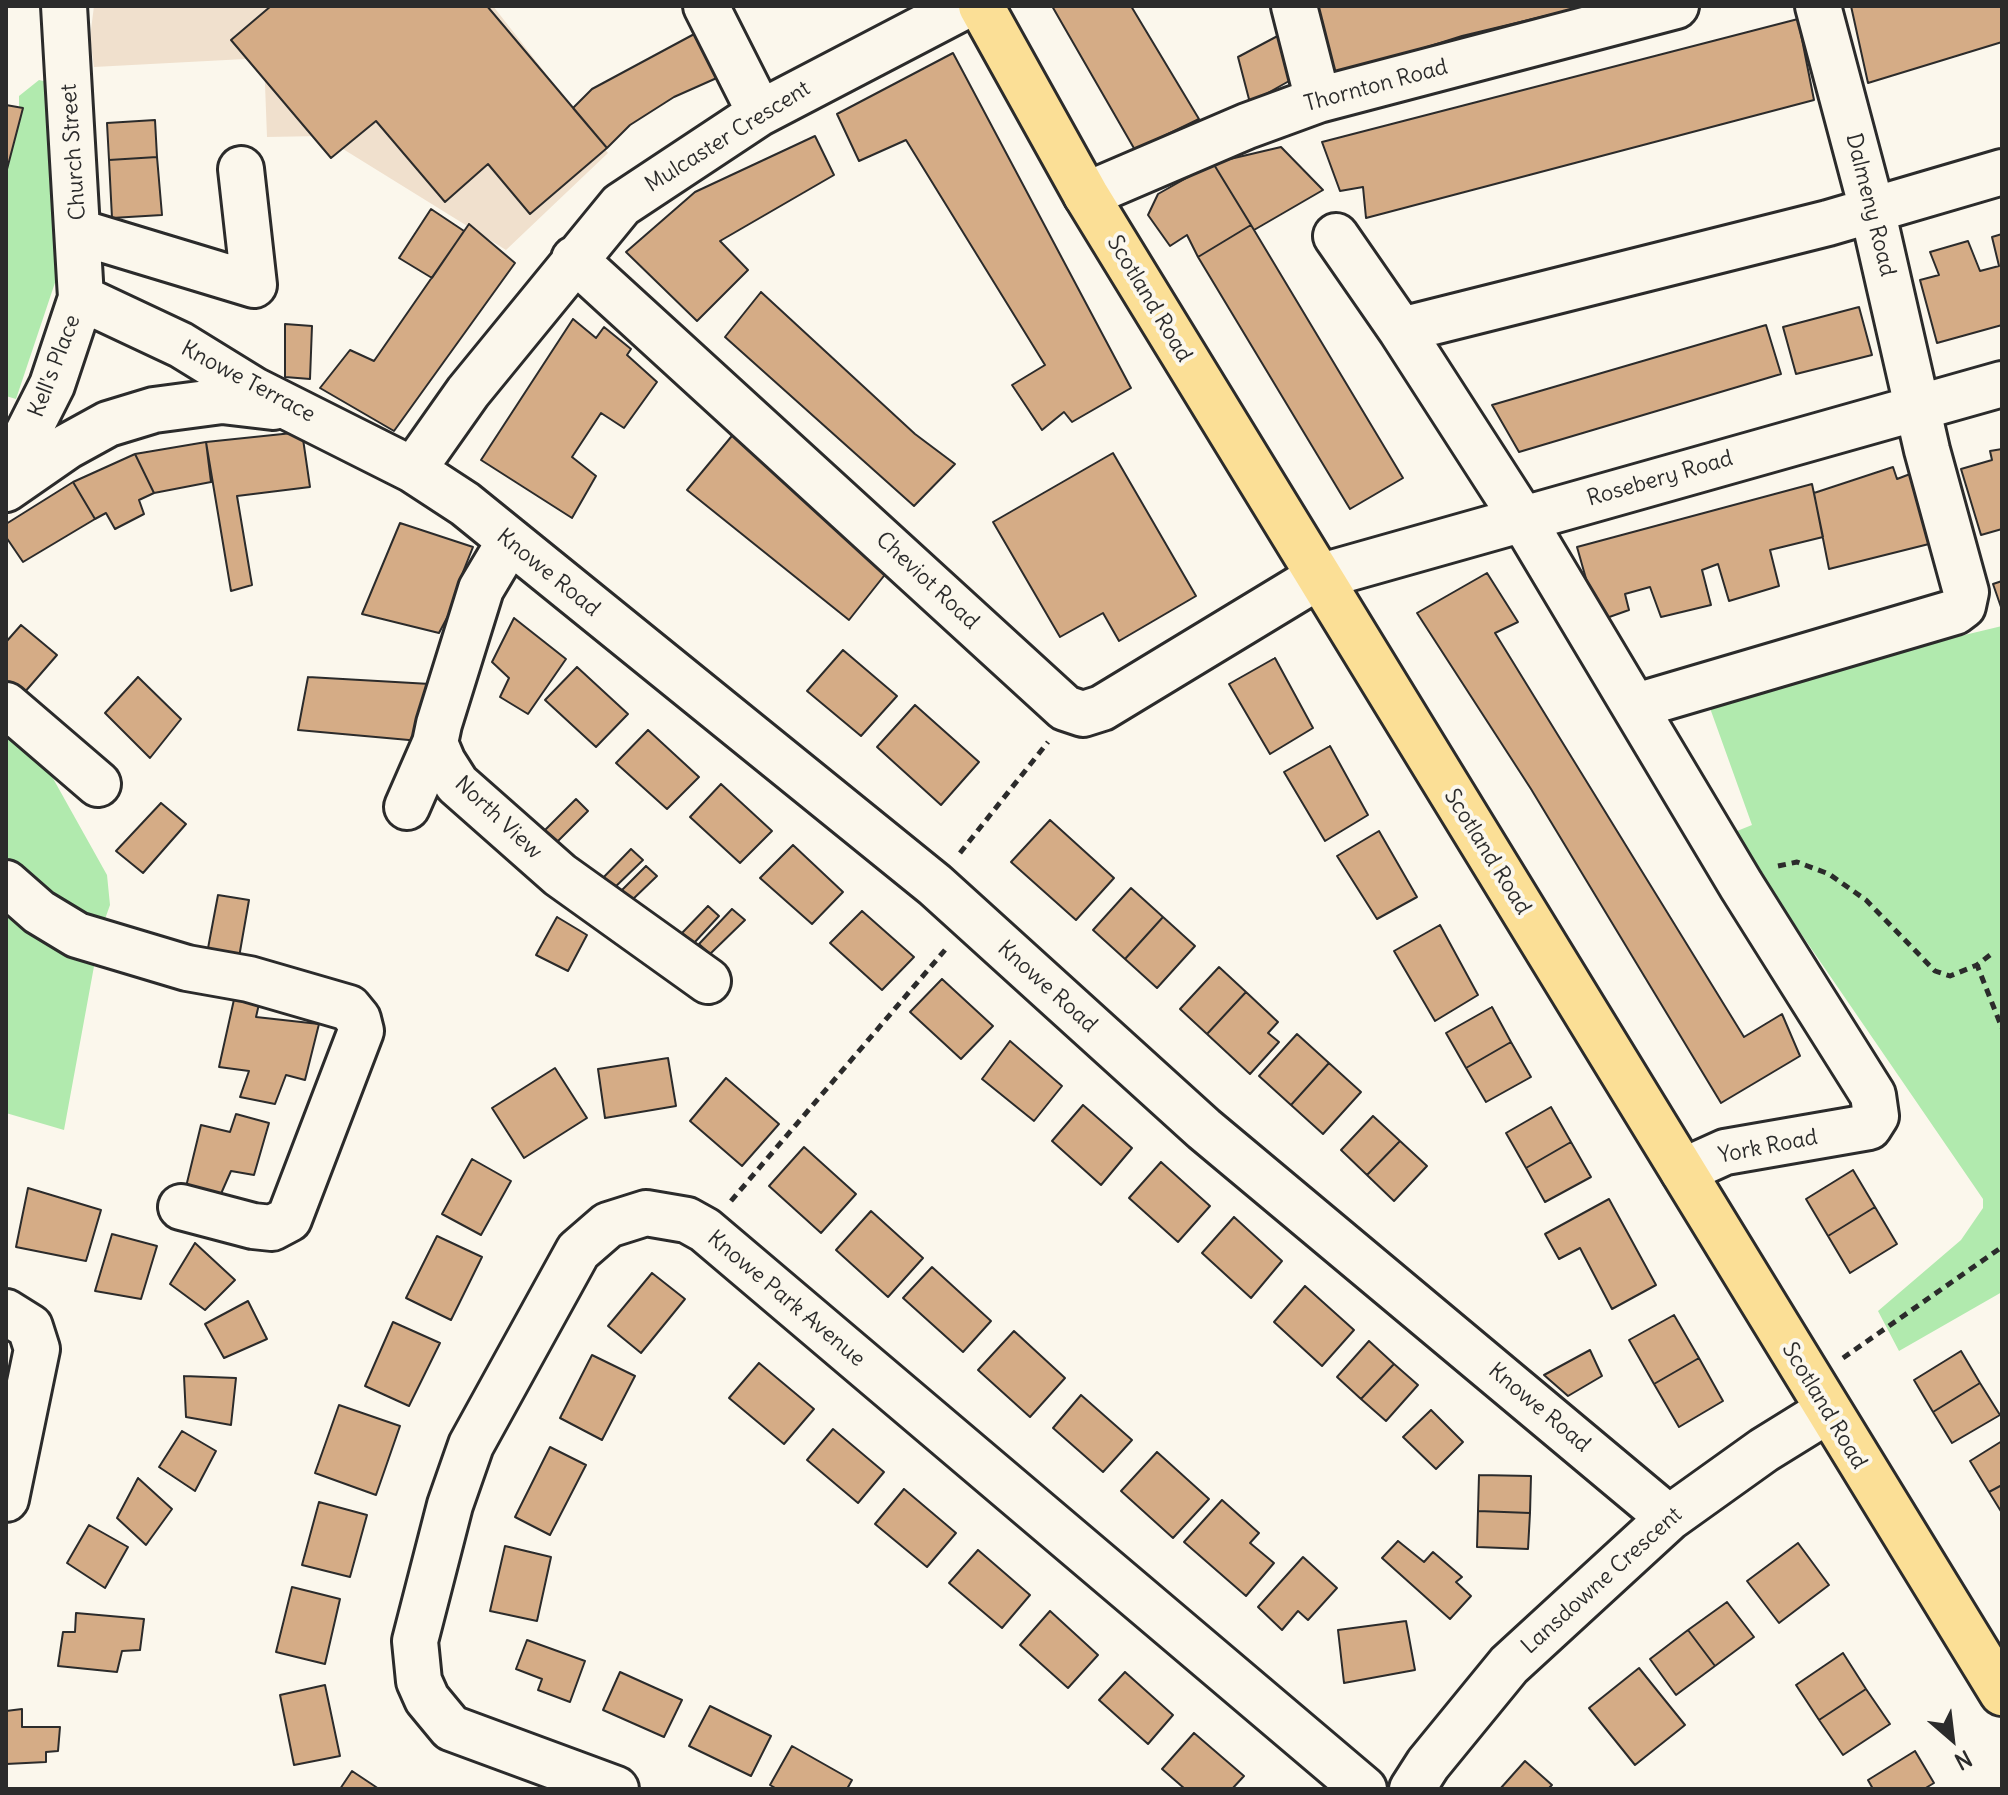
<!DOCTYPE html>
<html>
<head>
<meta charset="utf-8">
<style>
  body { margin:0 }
  #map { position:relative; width:2008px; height:1795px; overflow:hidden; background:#fbf7ec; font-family:Delius,sans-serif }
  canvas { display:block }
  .frame { position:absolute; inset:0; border:8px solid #2b2b2b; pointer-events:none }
  .north { position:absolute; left:1912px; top:1699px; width:80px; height:80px; -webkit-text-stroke:6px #fbf7ec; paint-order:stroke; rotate:152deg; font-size:22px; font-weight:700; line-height:32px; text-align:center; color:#2b2b2b }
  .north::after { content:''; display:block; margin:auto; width:28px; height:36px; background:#2b2b2b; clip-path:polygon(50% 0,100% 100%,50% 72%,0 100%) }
</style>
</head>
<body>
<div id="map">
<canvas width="2008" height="1795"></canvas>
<div class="frame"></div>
<div class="north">N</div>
</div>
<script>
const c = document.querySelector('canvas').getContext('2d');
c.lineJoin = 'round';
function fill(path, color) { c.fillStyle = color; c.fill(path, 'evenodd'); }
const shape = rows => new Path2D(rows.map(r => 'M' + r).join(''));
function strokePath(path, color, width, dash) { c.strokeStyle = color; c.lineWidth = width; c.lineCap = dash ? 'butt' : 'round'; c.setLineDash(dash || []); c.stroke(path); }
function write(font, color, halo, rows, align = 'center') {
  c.font = font + ' Delius,sans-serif'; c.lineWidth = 8; c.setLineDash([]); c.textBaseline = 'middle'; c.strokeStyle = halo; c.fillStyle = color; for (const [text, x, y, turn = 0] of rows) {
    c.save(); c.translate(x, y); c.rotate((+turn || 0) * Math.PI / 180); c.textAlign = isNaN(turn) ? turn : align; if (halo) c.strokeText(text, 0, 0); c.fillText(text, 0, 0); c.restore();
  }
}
fill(shape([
  [94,6,493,6,608,153,506,250,322,136,267,137,264,58,94,67,90,38]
]), '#f0e0cd');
fill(shape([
  [39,80,56,84,74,226,16,399,6,396,6,174,23,109,19,107,19,96],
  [2002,626,2002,1292,1899,1351,1878,1311,1961,1240,1983,1208,1983,1199,1732,833,1752,825,1706,697],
  [6,717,31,739,107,875,110,905,105,919,90,919,43,901,6,863],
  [6,878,97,950,64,1130,6,1113]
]), '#b1eaae');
const building = shape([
  [271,6,487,6,607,148,530,214,488,164,445,202,376,121,331,158,231,40,271,6],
  [1052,6,1131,6,1199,119,1135,150,1052,6],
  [1306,6,1587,6,1462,36,1323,80,1306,6],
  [1851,6,2002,6,2002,42,1868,83,1851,6],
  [1798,19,1814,100,1366,218,1363,187,1340,191,1322,142,1798,19],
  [1287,31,1298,76,1250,103,1238,57,1287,31],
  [698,32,719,77,674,97,630,125,607,148,573,108,592,89,698,32],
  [953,53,1131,388,1072,422,1064,412,1042,430,1012,385,1045,365,906,140,859,161,837,114,953,53],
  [6,105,23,108,6,173,6,105],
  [155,120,157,157,109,160,107,123,155,120],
  [815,136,834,175,720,241,748,270,697,321,626,252,695,192,815,136],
  [1281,147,1323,190,1254,230,1213,163,1281,147],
  [157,157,162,215,112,218,109,160,157,157],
  [1213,163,1251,225,1198,257,1187,235,1170,246,1148,215,1158,194,1213,163],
  [431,209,464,231,432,278,399,258,431,209],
  [469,224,515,263,394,431,320,388,350,350,374,361,469,224],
  [1251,225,1403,478,1350,509,1198,257,1251,225],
  [2002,234,2002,325,1937,343,1920,280,1939,275,1930,252,1968,241,1980,271,1999,266,1992,237,2002,234],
  [761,292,915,434,955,464,914,506,725,337,761,292],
  [1859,307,1872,355,1796,374,1783,327,1859,307],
  [573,319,596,338,604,327,631,349,627,355,657,382,624,428,601,413,572,457,596,476,572,518,481,460,573,319],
  [285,324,312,326,310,379,285,377,285,324],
  [1766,325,1781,374,1519,452,1492,405,1766,325],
  [736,431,891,567,849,620,687,490,736,431],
  [302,432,310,487,237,496,252,585,231,591,206,442,302,432],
  [206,442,211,482,154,493,135,454,206,442],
  [2002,449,2002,529,1981,535,1961,469,1992,460,1990,451,2002,449],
  [1113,453,1196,596,1119,641,1103,613,1060,637,993,522,1113,453],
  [135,454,154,493,139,500,144,514,115,529,106,513,95,519,73,482,135,454],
  [1893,467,1897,479,1918,471,1937,542,1829,569,1814,493,1893,467],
  [73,482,95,519,23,562,6,537,6,524,73,482],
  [1812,484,1823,537,1770,550,1779,586,1729,601,1718,564,1702,570,1711,605,1661,617,1650,587,1625,594,1629,610,1598,621,1577,547,1812,484],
  [400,523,473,547,459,582,472,592,463,616,449,614,439,633,362,614,400,523],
  [1487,573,1518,622,1495,633,1744,1037,1782,1014,1800,1056,1721,1103,1531,789,1417,613,1487,573],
  [2002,581,2002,610,1993,584,2002,581],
  [514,618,566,659,528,714,500,697,509,678,492,662,514,618],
  [21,625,57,655,17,701,6,692,6,642,21,625],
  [843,650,897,696,861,736,807,691,843,650],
  [1275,658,1313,728,1270,754,1229,684,1275,658],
  [577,667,628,714,596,747,545,700,577,667],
  [138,677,181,719,150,758,105,713,138,677],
  [308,677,430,684,420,741,298,730,308,677],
  [915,705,979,762,941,805,877,747,915,705],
  [648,730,699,777,667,809,616,763,648,730],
  [1330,746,1368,815,1325,841,1284,772,1330,746],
  [721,784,772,831,740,863,690,817,721,784],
  [576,799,588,811,555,844,542,833,576,799],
  [161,803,186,824,143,873,116,851,161,803],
  [1050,820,1114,878,1076,920,1011,862,1050,820],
  [1379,831,1417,897,1377,919,1337,856,1379,831],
  [793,845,843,892,812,924,760,878,793,845],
  [631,849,643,860,611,891,599,882,631,849],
  [646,866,657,876,631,901,620,892,646,866],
  [1131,888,1163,917,1125,959,1093,930,1131,888],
  [218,895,249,900,238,963,206,959,218,895],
  [708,906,719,916,694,943,682,933,708,906],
  [732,909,745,920,710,954,699,944,732,909],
  [862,911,914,957,882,990,830,943,862,911],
  [557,917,587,935,568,971,536,955,557,917],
  [1163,917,1195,946,1157,988,1125,959,1163,917],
  [1440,925,1478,995,1435,1021,1394,951,1440,925],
  [1219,967,1246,992,1207,1034,1180,1009,1219,967],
  [942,979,993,1026,961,1059,910,1012,942,979],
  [237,986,262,991,256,1017,319,1024,305,1080,286,1075,275,1104,240,1097,249,1071,219,1067,237,986],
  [1246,992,1278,1022,1268,1033,1279,1042,1250,1074,1207,1034,1246,992],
  [1492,1007,1511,1042,1466,1068,1446,1033,1492,1007],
  [1297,1034,1329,1063,1291,1105,1259,1076,1297,1034],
  [1010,1041,1062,1086,1034,1121,982,1079,1010,1041],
  [1511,1042,1531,1077,1486,1102,1466,1068,1511,1042],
  [668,1058,676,1106,605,1118,598,1069,668,1058],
  [1329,1063,1361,1092,1323,1134,1291,1105,1329,1063],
  [555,1068,587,1118,524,1158,492,1108,555,1068],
  [726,1078,779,1124,742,1166,690,1121,726,1078],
  [1083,1105,1132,1148,1101,1185,1052,1141,1083,1105],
  [1551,1107,1571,1142,1526,1168,1506,1133,1551,1107],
  [236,1114,269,1123,254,1175,231,1171,220,1196,185,1191,201,1125,230,1132,236,1114],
  [1373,1116,1400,1141,1367,1175,1341,1150,1373,1116],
  [1400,1141,1427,1166,1394,1201,1367,1175,1400,1141],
  [1571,1142,1591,1177,1545,1202,1526,1168,1571,1142],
  [804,1147,856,1194,821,1233,769,1186,804,1147],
  [472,1159,511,1181,481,1235,442,1214,472,1159],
  [1161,1162,1210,1206,1178,1242,1129,1198,1161,1162],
  [1853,1170,1875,1207,1828,1236,1806,1199,1853,1170],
  [28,1188,101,1210,86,1261,16,1247,28,1188],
  [1609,1199,1656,1285,1612,1309,1580,1248,1559,1259,1545,1234,1609,1199],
  [1875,1207,1897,1244,1850,1273,1828,1236,1875,1207],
  [871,1211,923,1258,888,1297,836,1250,871,1211],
  [1234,1217,1282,1261,1251,1298,1202,1253,1234,1217],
  [112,1234,157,1246,141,1299,95,1291,112,1234],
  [437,1236,482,1257,451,1320,406,1298,437,1236],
  [195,1243,235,1280,205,1310,170,1284,195,1243],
  [932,1267,991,1321,963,1352,903,1298,932,1267],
  [652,1273,685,1299,641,1353,608,1326,652,1273],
  [1305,1286,1354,1330,1322,1366,1274,1322,1305,1286],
  [248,1301,267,1339,224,1358,205,1324,248,1301],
  [1674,1315,1699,1358,1654,1384,1629,1340,1674,1315],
  [393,1322,440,1343,409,1406,365,1386,393,1322],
  [1014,1331,1065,1378,1030,1417,978,1370,1014,1331],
  [1369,1341,1394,1364,1361,1399,1337,1377,1369,1341],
  [1590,1350,1602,1376,1568,1396,1544,1375,1590,1350],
  [1961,1351,1980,1383,1933,1412,1914,1380,1961,1351],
  [592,1355,635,1376,602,1440,560,1418,592,1355],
  [1699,1358,1723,1401,1679,1427,1654,1384,1699,1358],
  [759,1363,814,1409,784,1444,729,1398,759,1363],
  [1394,1364,1418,1385,1386,1421,1361,1399,1394,1364],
  [184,1376,236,1378,231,1425,186,1417,184,1376],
  [1980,1383,2000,1415,1952,1443,1933,1412,1980,1383],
  [1081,1395,1132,1440,1103,1472,1053,1428,1081,1395],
  [339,1405,400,1426,376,1495,315,1473,339,1405],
  [1431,1410,1463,1442,1436,1469,1403,1437,1431,1410],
  [833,1429,884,1472,858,1503,807,1460,833,1429],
  [182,1431,216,1451,195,1491,159,1467,182,1431],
  [2002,1441,2002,1485,1989,1492,1970,1461,2002,1441],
  [550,1447,586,1465,550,1535,515,1517,550,1447],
  [1157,1452,1209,1499,1173,1538,1121,1491,1157,1452],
  [1479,1475,1531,1476,1530,1513,1478,1511,1479,1475],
  [138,1478,172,1509,146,1545,117,1518,138,1478],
  [2002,1485,2002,1513,1989,1492,2002,1485],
  [904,1489,956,1533,927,1567,875,1524,904,1489],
  [1222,1500,1259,1533,1250,1543,1274,1563,1246,1596,1184,1542,1222,1500],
  [319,1502,367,1515,350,1577,302,1565,319,1502],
  [1478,1511,1530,1513,1528,1549,1477,1547,1478,1511],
  [89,1525,128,1547,105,1588,67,1563,89,1525],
  [1398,1541,1424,1562,1433,1552,1462,1577,1456,1582,1471,1596,1450,1619,1382,1558,1398,1541],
  [1798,1543,1829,1585,1779,1623,1747,1581,1798,1543],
  [505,1546,551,1557,537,1621,490,1611,505,1546],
  [978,1550,1030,1595,1002,1628,949,1583,978,1550],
  [1303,1557,1337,1588,1308,1620,1298,1611,1282,1630,1258,1607,1303,1557],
  [292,1587,340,1599,325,1664,276,1652,292,1587],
  [1727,1602,1754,1637,1715,1666,1688,1630,1727,1602],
  [1050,1611,1098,1655,1068,1688,1020,1645,1050,1611],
  [76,1613,144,1619,140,1650,122,1651,117,1672,58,1666,63,1632,75,1632,76,1613],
  [1406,1621,1415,1670,1344,1683,1338,1630,1406,1621],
  [1688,1630,1715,1666,1676,1695,1650,1659,1688,1630],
  [527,1640,585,1661,570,1702,538,1690,542,1679,516,1669,527,1640],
  [1843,1653,1866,1689,1819,1720,1796,1685,1843,1653],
  [1639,1668,1685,1725,1635,1765,1589,1708,1639,1668],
  [620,1672,682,1700,664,1737,603,1710,620,1672],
  [1125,1672,1173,1715,1148,1744,1099,1700,1125,1672],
  [325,1685,340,1756,294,1765,280,1695,325,1685],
  [1866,1689,1890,1724,1843,1755,1819,1720,1866,1689],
  [710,1706,771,1736,751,1776,689,1746,710,1706],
  [22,1709,22,1727,60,1727,58,1751,46,1752,46,1762,6,1764,6,1711,22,1709],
  [1194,1733,1244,1776,1232,1789,1185,1789,1162,1769,1194,1733],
  [792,1746,852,1780,847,1789,777,1789,770,1785,792,1746],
  [1915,1751,1934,1783,1924,1789,1873,1789,1868,1780,1915,1751],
  [1525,1761,1552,1785,1548,1789,1500,1789,1525,1761],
  [352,1771,379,1789,340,1789,352,1771]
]);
fill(building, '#d5ac86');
strokePath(building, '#2b2b2b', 2);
const minor = shape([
  [706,6,760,113],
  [1294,6,1318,100],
  [1086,195,1247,126,1318,100,1676,6],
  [79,232,254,285,241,169],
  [1336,236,1401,330,1522,518,1741,885,1873,1095,1876,1116,1869,1127,1725,1152,1683,1171],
  [574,259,1065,708,1083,714,1102,708,1318,577,2002,384],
  [81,298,181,345,254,390,413,470,465,504,935,885,1204,1129,1669,1518],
  [1401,330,1828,223,2002,172],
  [413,470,468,392,621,205,760,113,965,6],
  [6,476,52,385,81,298,64,6],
  [6,489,68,446,108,424,154,410,222,401,273,407],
  [509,542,481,589,439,724,435,743,443,762,457,784,560,875,708,981],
  [6,705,98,784],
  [1636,706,1955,612,1963,606,1966,592,1927,450,1872,209,1818,6],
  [407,807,435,743],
  [6,883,39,912,77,935,187,968,249,979,349,1008,358,1019,361,1031,289,1219,272,1228,253,1226,181,1207],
  [6,1312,30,1327,37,1349,6,1499],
  [616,1789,451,1728,427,1699,419,1681,415,1641,450,1505,471,1445,578,1251,608,1225,646,1213,687,1220,705,1230,1364,1789],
  [1412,1789,1428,1764,1509,1665,1669,1518,1764,1450,1827,1411]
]);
const major = shape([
  [981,6,1086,195,2002,1693]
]);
strokePath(minor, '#2b2b2b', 50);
strokePath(major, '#2b2b2b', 50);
strokePath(shape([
  [960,853,1048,742],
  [1778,866,1797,862,1829,874,1866,900,1935,971,1950,976,1977,965],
  [1990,955,1977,965,2002,1028],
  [731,1201,945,950],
  [1843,1358,2002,1247]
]), '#2b2b2b', 5, [8, 6]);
strokePath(minor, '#fbf7ec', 44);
strokePath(major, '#fbdf96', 44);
write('22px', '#2b2b2b', '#fbf7ec', [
  ["Thornton Road",1376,86,-15],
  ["Mulcaster Crescent",728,137,-32],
  ["Church Street",74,152,-94],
  ["Dalmeny Road",1870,205,76],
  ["Scotland Road",1149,299,59],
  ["Kell's Place",55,366,-69],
  ["Knowe Terrace",248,382,28],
  ["Rosebery Road",1660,479,-16],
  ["Knowe Road",548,573,39],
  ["Cheviot Road",927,581,43],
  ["North View",498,818,43],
  ["Scotland Road",1487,852,58],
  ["Knowe Road",1047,987,42],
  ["York Road",1768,1147,-11],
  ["Knowe Park Avenue",786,1299,40],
  ["Scotland Road",1824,1406,59],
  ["Knowe Road",1539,1408,40],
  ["Lansdowne Crescent",1602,1581,-42]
]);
</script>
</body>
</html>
